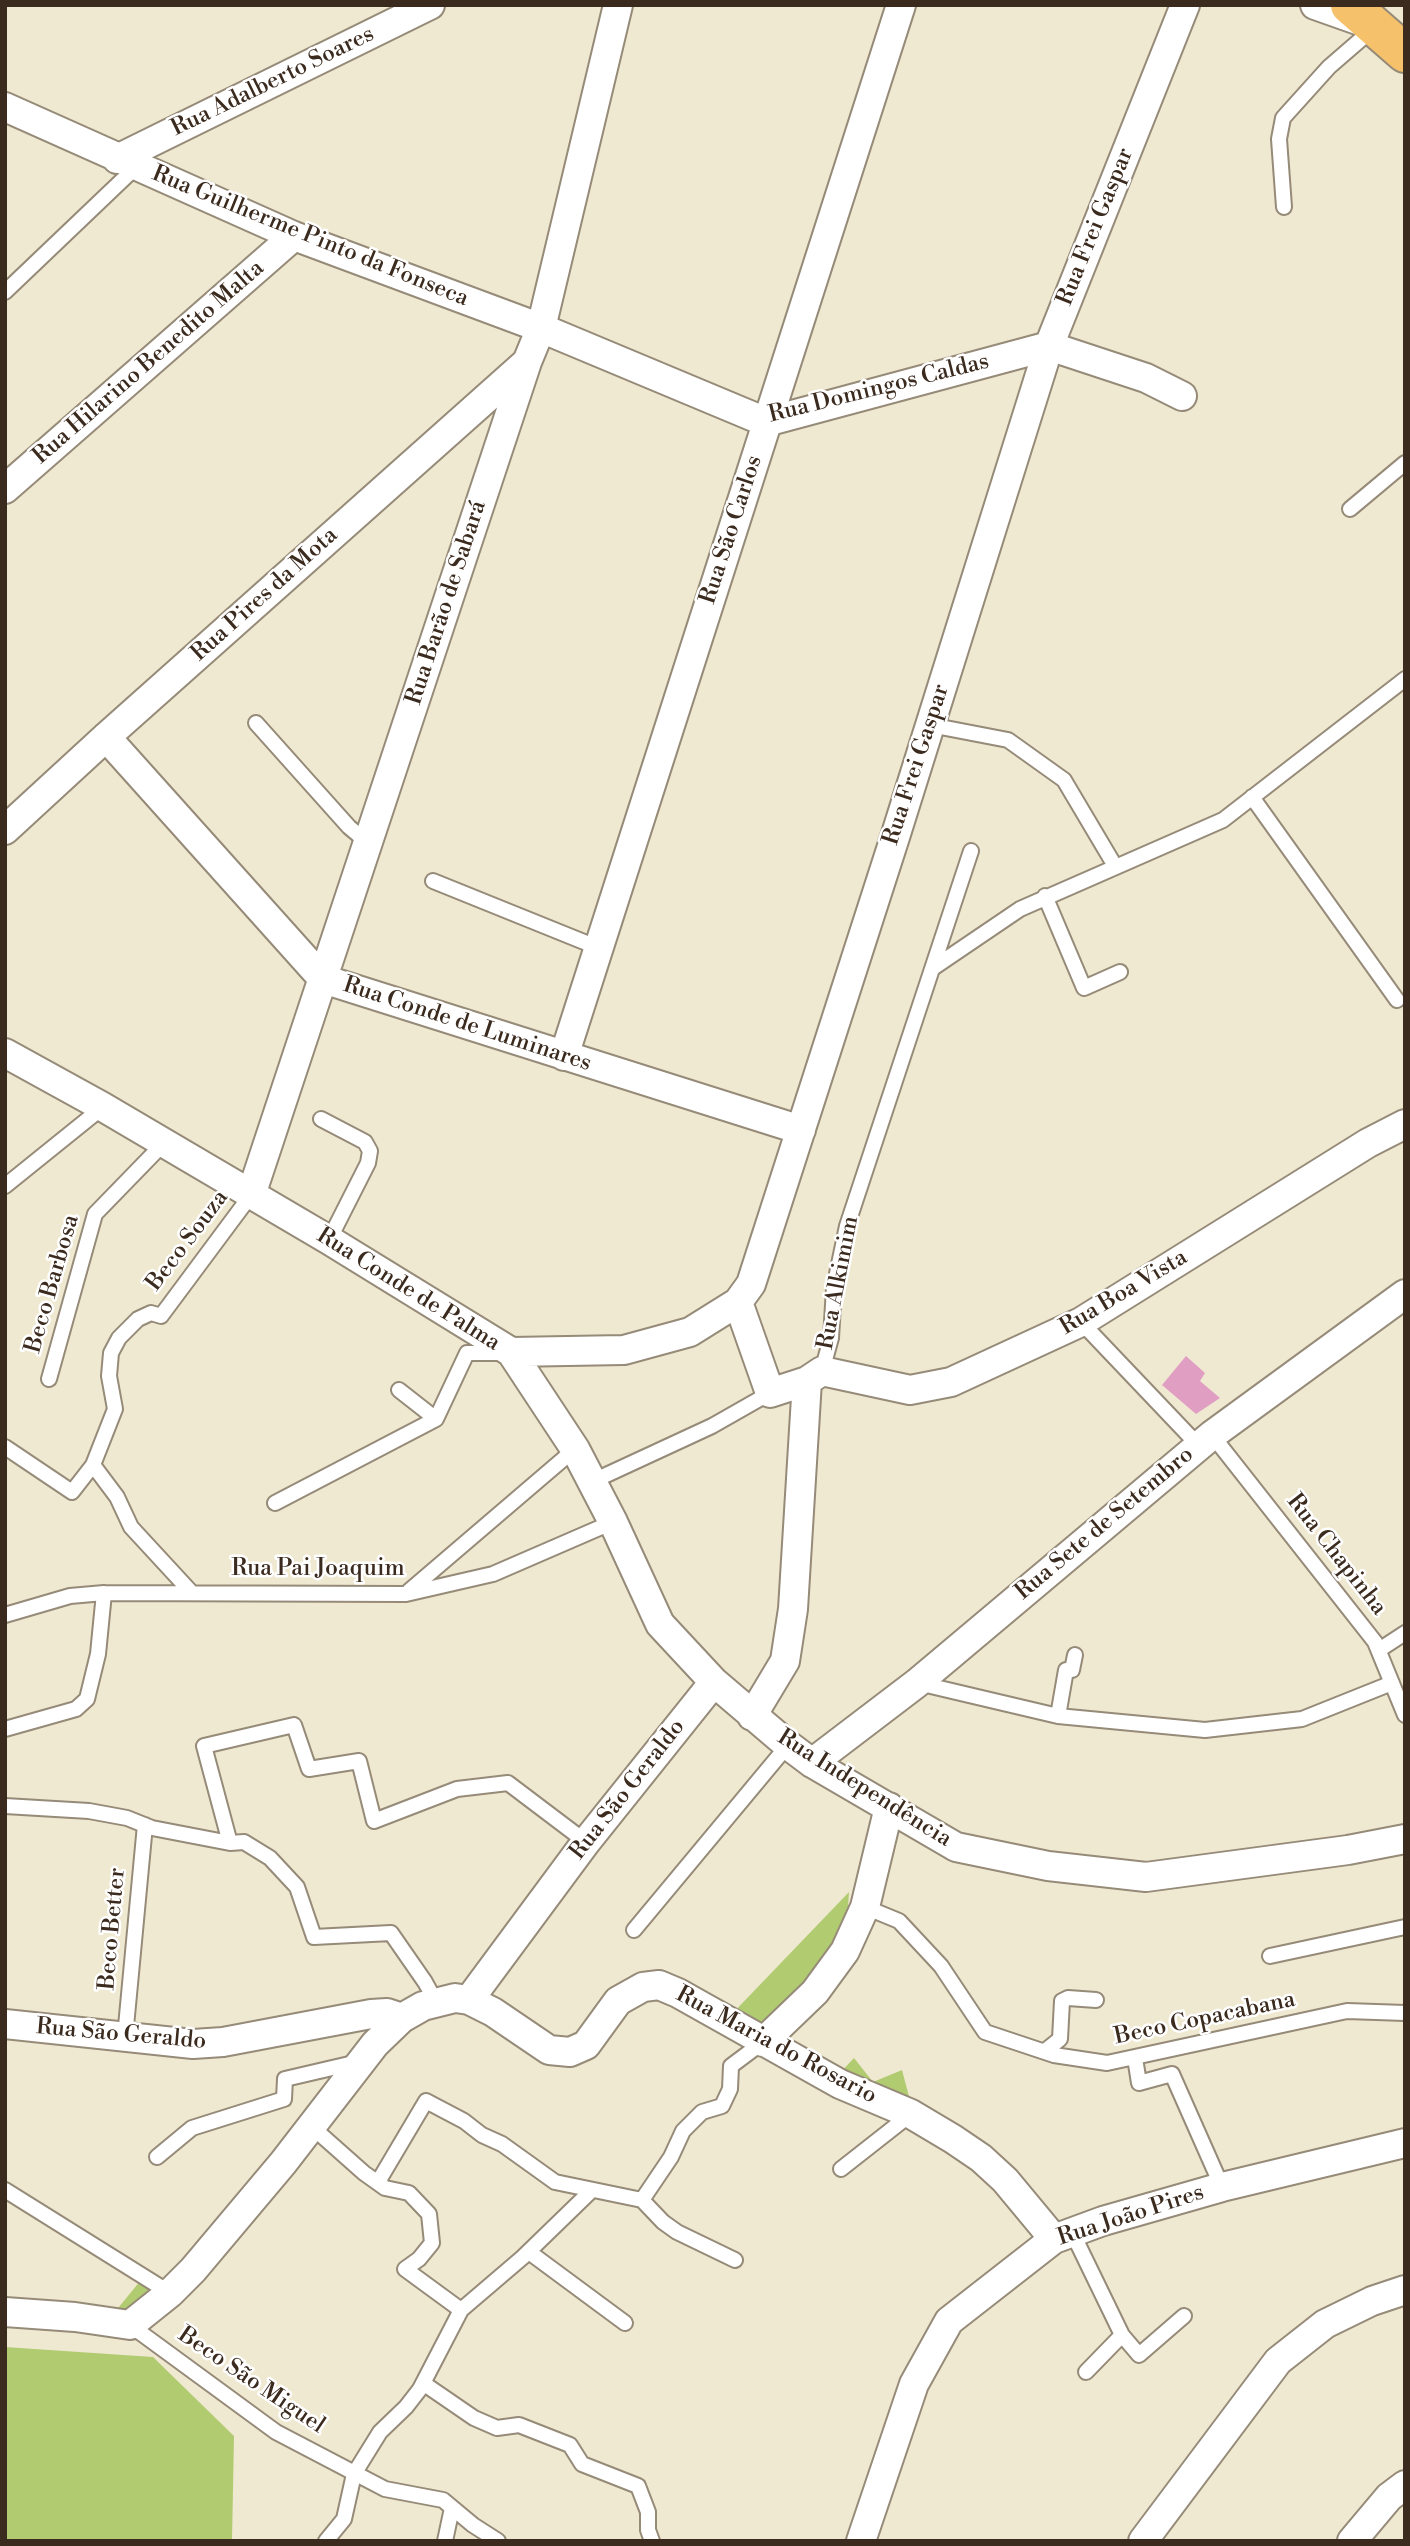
<!DOCTYPE html>
<html>
<head>
<meta charset="utf-8">
<style>
  body { margin:0 }
  #map { position:relative; width:1410px; height:2546px; overflow:hidden; background:#f0e9d1; font-family:"Libre Bodoni",serif }
  canvas { display:block }
  .frame { position:absolute; inset:0; border:7px solid #3b2a1e; pointer-events:none }
</style>
</head>
<body>
<div id="map">
<canvas width="1410" height="2546"></canvas>
<div class="frame"></div>
</div>
<script>
const c = document.querySelector('canvas').getContext('2d');
c.lineJoin = 'round';
function fill(path, color) { c.fillStyle = color; c.fill(path, 'evenodd'); }
const shape = rows => new Path2D(rows.map(r => 'M' + r).join(''));
function strokePath(path, color, width, dash) { c.strokeStyle = color; c.lineWidth = width; c.lineCap = dash ? 'butt' : 'round'; c.setLineDash(dash || []); c.stroke(path); }
function write(font, color, halo, rows, align = 'center') {
  c.font = font + ' "Libre Bodoni",serif'; c.lineWidth = 5; c.setLineDash([]); c.textBaseline = 'middle'; c.strokeStyle = halo; c.fillStyle = color; for (const [text, x, y, turn = 0] of rows) {
    c.save(); c.translate(x, y); c.rotate((+turn || 0) * Math.PI / 180); c.textAlign = isNaN(turn) ? turn : align; if (halo) c.strokeText(text, 0, 0); c.fillText(text, 0, 0); c.restore();
  }
}
fill(shape([
  [849,1892,847,1923,808,1984,752,2034,729,2017],
  [854,2058,873,2082,902,2070,911,2104,837,2076],
  [141,2280,163,2293,126,2315,114,2313],
  [5,2347,153,2357,234,2436,232,2541,5,2541]
]), '#b1cb71');
fill(shape([
  [1186,1356,1205,1373,1200,1381,1220,1398,1196,1414,1162,1385]
]), '#e09ec3');
const service = shape([
  [1284,207,1279,139,1283,118,1329,67,1374,28],
  [5,292,136,167],
  [1350,509,1405,463],
  [256,723,349,827,368,843],
  [930,725,1008,740,1064,780,1115,866],
  [1252,797,1397,1000],
  [433,881,599,948],
  [1045,896,1084,988,1120,972],
  [933,968,1020,909,1223,820,1405,679],
  [321,1119,365,1142,370,1151,368,1163,329,1240],
  [5,1186,103,1107],
  [1081,1322,1199,1446],
  [822,1371,831,1338,834,1288,847,1226,971,851],
  [49,1379,95,1214,163,1144],
  [399,1390,436,1419],
  [1212,1435,1375,1642,1405,1715],
  [5,1447,72,1492,93,1465,115,1409,109,1376,111,1353,119,1338,138,1319,151,1313,161,1316,251,1195],
  [93,1465,117,1497,131,1527,191,1592],
  [591,1482,712,1426,770,1393],
  [275,1503,436,1419,467,1353,502,1353],
  [409,1591,575,1449],
  [5,1615,70,1596,104,1593,406,1594,493,1574,613,1522],
  [1379,1650,1405,1633],
  [918,1683,1058,1716,1205,1730,1302,1719,1392,1683],
  [1058,1716,1066,1670,1072,1670,1075,1655],
  [5,1729,76,1709,87,1699,98,1654,104,1593],
  [5,1806,89,1811,127,1818,152,1828,230,1843,244,1842,270,1858,297,1887,314,1937,391,1933,425,1982,436,2002],
  [230,1843,204,1746,294,1725,309,1769,359,1761,374,1821,457,1789,508,1783,586,1842],
  [865,1907,899,1921,941,1966,985,2032,1054,2055,1107,2063,1347,2011,1405,2013],
  [634,1930,788,1745],
  [1270,1956,1405,1927],
  [125,2037,145,1825],
  [1045,2051,1060,2039,1062,2001,1068,1998,1096,2000],
  [1135,2058,1139,2083,1172,2074,1222,2187],
  [311,2126,364,2173,385,2188,409,2193,429,2214,432,2243,419,2259,405,2269,461,2310],
  [157,2157,192,2128,284,2099,285,2079,358,2062],
  [841,2169,911,2114],
  [378,2182,426,2101,464,2121,482,2135,502,2144,555,2182,642,2200],
  [5,2190,170,2293],
  [642,2200,671,2157,683,2131,702,2112,722,2106,730,2089,731,2066,763,2042],
  [642,2200,663,2222,677,2232,735,2260],
  [1072,2232,1122,2335,1139,2355,1184,2316],
  [529,2252,625,2323],
  [130,2325,276,2432,385,2489,443,2500,473,2525,498,2541],
  [1086,2372,1122,2335],
  [423,2383,474,2418,497,2428,519,2425,570,2445,582,2464,638,2486,648,2512,648,2530,652,2541],
  [326,2541,344,2519,354,2474,380,2432,406,2407,420,2389,461,2310,523,2257,591,2191],
  [445,2541,452,2508]
]);
const minor = shape([
  [1315,5,1366,23],
  [5,107,294,236,541,328,766,422,1049,346,1146,378,1182,396],
  [117,159,430,5],
  [5,489,294,236],
  [106,737,323,979,801,1130],
  [5,830,106,737,527,362],
  [5,1053,103,1107,329,1240,511,1352,575,1449,613,1522,660,1624,714,1682,788,1745,812,1763,956,1847,1048,1866,1146,1877,1348,1850,1405,1839],
  [564,1056,901,5],
  [251,1195,527,362,541,328,618,5],
  [738,1302,770,1393,807,1381,822,1371,910,1390,951,1382,1081,1322,1368,1143,1405,1124],
  [511,1352,624,1350,690,1332,738,1302,751,1284,895,837,1049,346,1185,5],
  [752,1716,785,1661,793,1609,807,1381],
  [812,1763,917,1683,1212,1435,1405,1294],
  [469,2000,586,1842,714,1682],
  [5,2024,193,2044,223,2042,371,2014,387,2013,402,2018],
  [763,2042,815,1992,845,1951,865,1907,889,1807],
  [5,2312,75,2317,130,2325,170,2293,193,2270,283,2163,375,2044,402,2018,423,2006,455,1998,469,2000,493,2012,549,2050,570,2052,586,2045,618,2001,643,1987,659,1985,678,1993,840,2084,911,2114,953,2139,981,2158,1005,2180,1054,2239],
  [861,2541,914,2384,949,2321,1054,2239,1103,2221,1222,2187,1405,2143],
  [1143,2541,1278,2361,1325,2324,1372,2301,1405,2290],
  [1352,2541,1389,2497,1405,2485]
]);
const primary = shape([
  [1350,5,1405,53]
]);
strokePath(service, '#968a78', 18);
strokePath(minor, '#968a78', 32);
strokePath(primary, '#968a78', 42);
strokePath(service, '#fff', 14);
strokePath(minor, '#fff', 28);
strokePath(primary, '#f5c16b', 38);
write('23px', '#3b2a1e', '#fff', [
  ["Rua Adalberto Soares",273,82,-26],
  ["Rua Frei Gaspar",1096,227,-68],
  ["Rua Guilherme Pinto da Fonseca",310,237,22],
  ["Rua Hilarino Benedito Malta",149,363,-41],
  ["Rua Domingos Caldas",879,389,-14],
  ["Rua São Carlos",732,530,-72],
  ["Rua Pires da Mota",265,595,-42],
  ["Rua Barão de Sabará",447,603,-72],
  ["Rua Frei Gaspar",917,765,-72],
  ["Rua Conde de Luminares",467,1025,18],
  ["Beco Souza",188,1241,-53],
  ["Rua Alkimim",839,1283,-79],
  ["Beco Barbosa",53,1284,-74],
  ["Rua Conde de Palma",408,1290,32],
  ["Rua Boa Vista",1124,1293,-31],
  ["Rua Sete de Setembro",1105,1524,-40],
  ["Rua Chapinha",1336,1555,52],
  ["Rua Pai Joaquim",318,1569],
  ["Rua Independência",864,1789,32],
  ["Rua São Geraldo",628,1790,-52],
  ["Beco Better",113,1929,-85],
  ["Beco Copacabana",1205,2019,-12],
  ["Rua São Geraldo",121,2035,5],
  ["Rua Maria do Rosario",776,2046,28],
  ["Rua João Pires",1131,2216,-18],
  ["Beco São Miguel",251,2381,34]
]);
</script>
</body>
</html>
